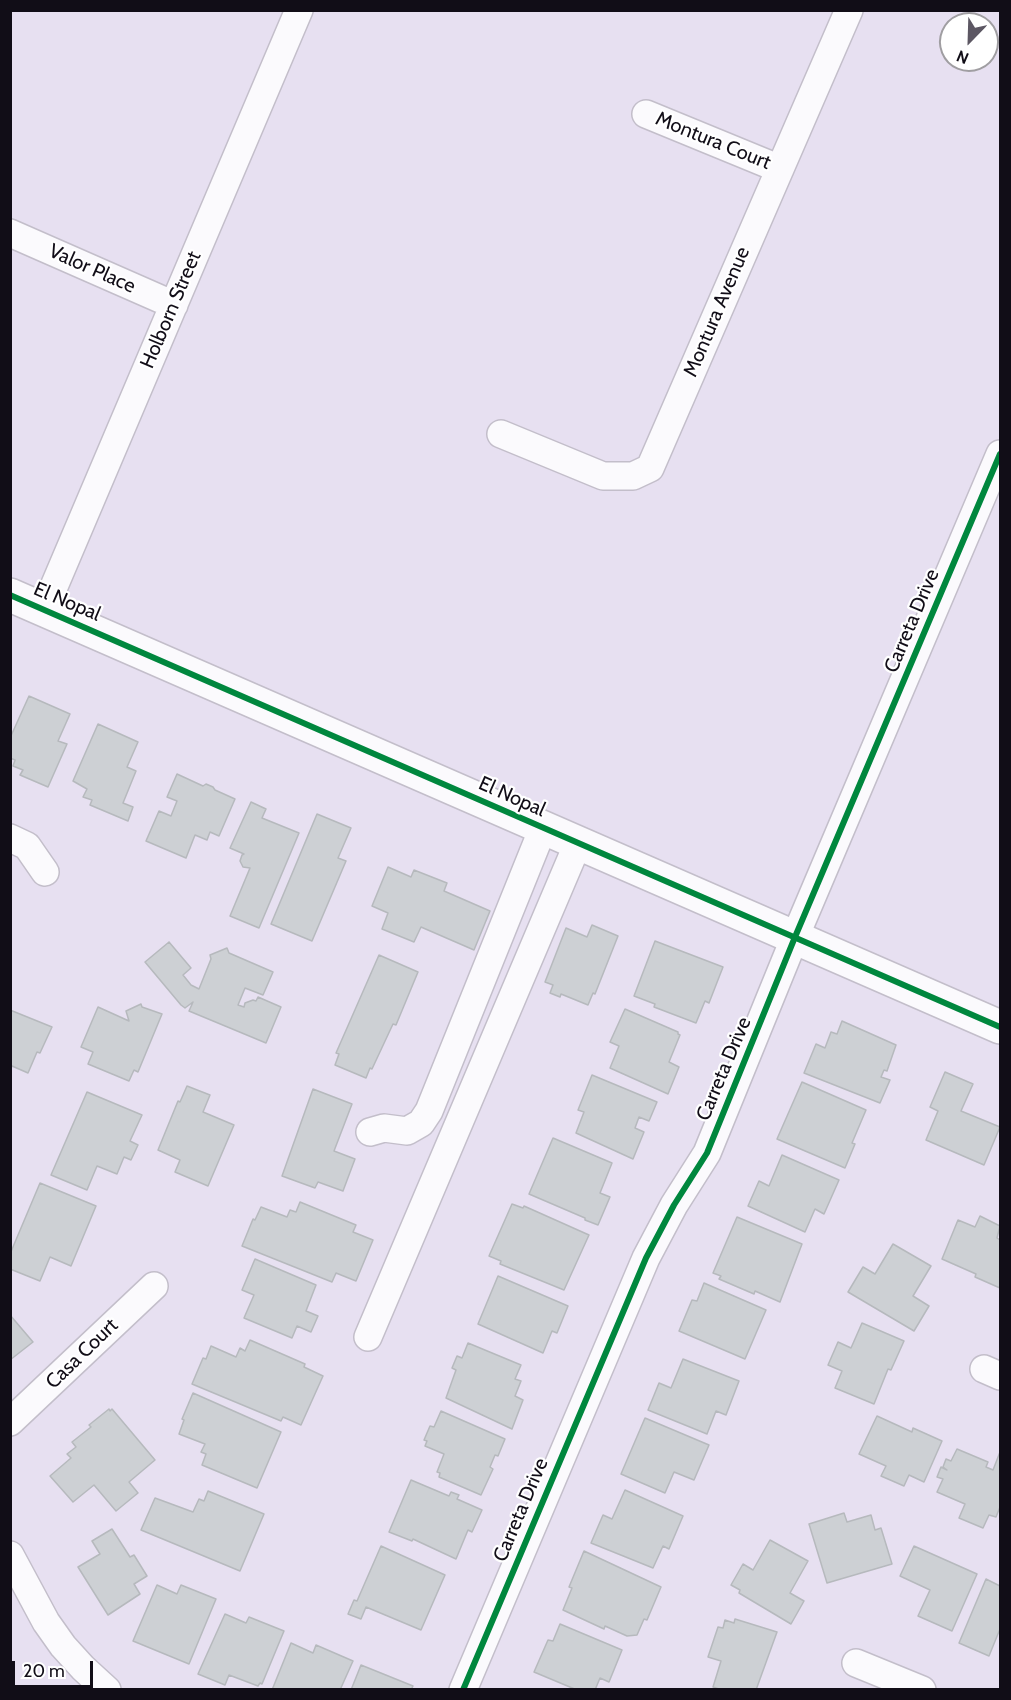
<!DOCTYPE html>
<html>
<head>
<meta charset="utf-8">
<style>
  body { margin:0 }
  #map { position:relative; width:1011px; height:1700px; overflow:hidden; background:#e7e0f1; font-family:Cabin,sans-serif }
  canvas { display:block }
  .frame { position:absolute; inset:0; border:12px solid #110d17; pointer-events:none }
  .north { position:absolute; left:939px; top:12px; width:60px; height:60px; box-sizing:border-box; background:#fff; border:2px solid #a09ea2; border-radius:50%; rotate:203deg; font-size:16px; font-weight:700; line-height:24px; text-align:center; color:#110d17 }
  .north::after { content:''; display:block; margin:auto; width:21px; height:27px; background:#5c5763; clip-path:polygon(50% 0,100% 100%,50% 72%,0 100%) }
  .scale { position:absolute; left:12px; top:1661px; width:81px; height:27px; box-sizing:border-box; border:3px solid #110d17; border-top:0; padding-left:8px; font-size:18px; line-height:21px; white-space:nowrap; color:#110d17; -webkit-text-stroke:4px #fff; paint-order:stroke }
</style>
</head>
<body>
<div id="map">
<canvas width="1011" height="1700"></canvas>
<div class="frame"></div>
<div class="north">N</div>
<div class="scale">20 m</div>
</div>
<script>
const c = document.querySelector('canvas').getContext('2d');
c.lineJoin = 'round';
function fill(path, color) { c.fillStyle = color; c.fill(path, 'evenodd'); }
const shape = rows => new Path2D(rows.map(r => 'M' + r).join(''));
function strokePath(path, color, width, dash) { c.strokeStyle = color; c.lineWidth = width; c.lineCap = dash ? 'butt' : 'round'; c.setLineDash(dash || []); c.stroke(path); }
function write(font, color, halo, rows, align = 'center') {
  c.font = font + ' Cabin,sans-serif'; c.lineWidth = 4.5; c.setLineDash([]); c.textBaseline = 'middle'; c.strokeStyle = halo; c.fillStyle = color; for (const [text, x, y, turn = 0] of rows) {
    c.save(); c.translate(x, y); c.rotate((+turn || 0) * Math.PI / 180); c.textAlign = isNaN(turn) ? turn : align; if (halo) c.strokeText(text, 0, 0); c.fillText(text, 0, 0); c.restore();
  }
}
const building = shape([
  [29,696,70,714,58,741,67,744,48,787,20,775,23,770,13,766,15,760,10,758,10,738,29,696],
  [98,724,138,742,127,767,136,771,123,803,133,807,128,821,90,805,92,800,83,797,87,789,73,781,98,724],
  [177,774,203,786,206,784,213,787,215,790,235,799,219,836,210,832,207,840,195,835,186,858,146,841,159,811,171,816,177,801,167,797,177,774],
  [251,802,266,809,262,818,299,833,259,928,230,916,250,868,243,867,240,861,242,855,244,854,230,848,251,802],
  [317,814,351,828,338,858,346,861,312,941,271,924,317,814],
  [388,867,411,877,414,870,447,883,444,891,490,911,474,950,421,927,414,942,382,929,388,913,372,906,388,867],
  [592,925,618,936,595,994,593,993,588,1005,561,994,560,997,550,993,553,985,545,982,566,928,587,937,592,925],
  [655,941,723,967,709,1003,705,1001,696,1023,654,1007,655,1004,634,996,655,941],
  [169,942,191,968,183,975,191,985,199,989,211,959,210,955,227,948,229,953,273,972,263,995,245,988,238,1005,244,1007,245,1003,253,1000,256,1001,258,997,281,1007,266,1043,189,1011,193,1002,185,1008,181,1005,145,962,169,942],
  [379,955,418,972,396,1025,393,1024,372,1069,370,1068,366,1078,335,1065,339,1054,336,1053,379,955],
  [141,1004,142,1007,162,1014,138,1072,134,1070,129,1081,88,1064,93,1052,81,1047,98,1007,129,1021,126,1011,141,1004],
  [625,1009,678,1032,678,1034,680,1035,669,1062,679,1067,668,1094,610,1068,619,1046,610,1042,625,1009],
  [10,1010,52,1027,40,1053,37,1052,28,1073,12,1066,10,1069,10,1010],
  [842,1021,896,1045,887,1071,884,1070,881,1077,890,1080,880,1103,804,1073,816,1044,825,1048,831,1032,837,1034,842,1021],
  [945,1072,973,1084,961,1111,1000,1127,984,1165,926,1140,938,1111,930,1107,945,1072],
  [592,1075,657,1102,649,1121,639,1117,635,1128,644,1132,633,1159,576,1133,584,1112,578,1110,592,1075],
  [802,1082,866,1110,852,1143,855,1144,845,1168,777,1139,802,1082],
  [187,1086,210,1095,203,1112,234,1125,208,1186,175,1172,180,1160,158,1150,178,1101,180,1102,187,1086],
  [313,1089,352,1104,334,1151,355,1159,343,1191,318,1182,315,1188,282,1176,313,1089],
  [87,1092,142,1115,130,1141,138,1145,131,1160,124,1157,117,1174,97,1166,87,1190,51,1175,87,1092],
  [553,1138,612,1163,600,1193,610,1197,598,1225,585,1220,585,1218,529,1194,553,1138],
  [782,1155,839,1180,824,1214,815,1209,805,1232,748,1206,759,1181,769,1186,782,1155],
  [40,1183,96,1206,71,1266,50,1257,40,1281,10,1269,10,1254,40,1183],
  [300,1202,356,1225,353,1232,373,1240,356,1281,336,1273,332,1282,242,1246,253,1219,255,1220,261,1207,287,1217,290,1210,296,1212,300,1202],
  [512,1204,523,1208,524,1206,589,1235,564,1290,500,1264,501,1261,489,1256,512,1204],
  [980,1216,1000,1226,997,1238,1000,1240,1000,1288,975,1277,976,1274,942,1259,958,1220,975,1227,980,1216],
  [737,1217,802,1244,780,1302,755,1291,754,1294,719,1279,721,1276,713,1273,737,1217],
  [893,1244,931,1266,913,1296,929,1306,914,1331,848,1292,863,1267,875,1274,893,1244],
  [255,1259,316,1285,306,1311,318,1316,311,1332,297,1326,292,1338,244,1318,254,1295,242,1290,255,1259],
  [498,1276,568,1306,557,1333,552,1331,543,1353,478,1324,498,1276],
  [704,1283,766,1310,745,1359,679,1331,692,1300,697,1301,704,1283],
  [10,1315,33,1342,10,1360,10,1315],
  [862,1323,904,1341,891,1370,888,1369,874,1404,835,1388,842,1371,828,1365,838,1342,851,1348,862,1323],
  [250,1340,305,1364,304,1367,323,1376,301,1425,283,1417,281,1421,192,1384,203,1358,206,1359,211,1346,236,1357,240,1348,245,1351,250,1340],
  [468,1343,521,1365,515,1379,521,1381,515,1396,523,1400,512,1429,446,1398,456,1370,452,1368,457,1356,462,1358,468,1343],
  [683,1359,739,1381,726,1415,716,1411,707,1434,648,1410,659,1383,671,1388,683,1359],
  [193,1393,281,1432,257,1488,202,1465,206,1454,201,1452,205,1444,179,1434,184,1420,182,1419,193,1393],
  [109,1409,110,1411,112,1409,155,1460,129,1482,138,1493,116,1511,94,1485,73,1502,50,1476,71,1458,67,1454,76,1447,72,1442,91,1427,89,1425,109,1409],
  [441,1411,505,1439,498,1456,495,1455,490,1467,493,1469,481,1495,439,1477,440,1473,437,1472,444,1454,425,1446,427,1441,424,1440,430,1426,434,1427,441,1411],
  [877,1416,912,1432,913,1428,942,1441,924,1482,909,1475,904,1486,881,1476,886,1466,859,1454,877,1416],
  [645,1418,709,1445,694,1480,674,1472,665,1493,621,1474,645,1418],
  [957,1449,988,1462,986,1467,993,1470,1000,1452,1000,1507,996,1517,989,1515,983,1528,959,1518,965,1504,937,1492,943,1479,937,1477,941,1467,947,1470,943,1467,946,1459,951,1461,957,1449],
  [411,1480,449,1496,451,1492,459,1495,457,1499,482,1510,472,1532,468,1530,456,1559,413,1539,412,1541,389,1532,411,1480],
  [625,1490,683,1516,669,1549,663,1546,653,1568,591,1543,603,1515,612,1519,625,1490],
  [208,1491,264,1514,240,1571,141,1530,155,1498,193,1512,199,1499,204,1501,208,1491],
  [844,1513,847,1522,871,1515,875,1530,881,1528,892,1564,827,1583,809,1524,844,1513],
  [112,1529,130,1557,134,1555,147,1576,134,1584,140,1594,108,1615,78,1567,100,1554,92,1541,112,1529],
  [770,1540,808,1561,790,1593,804,1601,791,1624,739,1593,740,1590,731,1585,743,1564,753,1570,770,1540],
  [381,1546,445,1575,421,1630,366,1607,361,1619,348,1614,354,1600,357,1601,381,1546],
  [914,1546,977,1574,952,1631,918,1616,930,1590,900,1576,914,1546],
  [584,1551,661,1587,647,1620,644,1619,637,1635,627,1636,605,1626,604,1629,563,1610,572,1588,569,1587,584,1551],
  [986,1579,1000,1586,1000,1629,989,1656,959,1643,986,1579],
  [157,1585,177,1594,181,1585,216,1599,189,1664,133,1641,157,1585],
  [225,1614,246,1623,249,1617,284,1631,262,1684,260,1683,258,1686,229,1675,225,1685,198,1674,225,1614],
  [735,1619,777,1632,756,1690,722,1690,713,1687,721,1661,708,1657,718,1627,723,1628,725,1620,734,1623,735,1619],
  [560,1624,622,1650,609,1682,600,1678,595,1690,577,1690,534,1672,548,1640,553,1641,560,1624],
  [291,1643,313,1653,316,1645,353,1661,340,1690,272,1690,291,1643],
  [361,1665,413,1686,411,1690,351,1690,361,1665]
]);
fill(building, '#cdd0d4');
strokePath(building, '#b6b9bd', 1.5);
const minor = shape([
  [646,114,780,169],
  [10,233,174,305],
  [501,434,603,476,633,476,650,468,849,10],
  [44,610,299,10],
  [10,838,27,846,45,872],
  [370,1132,384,1128,407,1131,421,1123,429,1111,543,828],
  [368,1337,578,843],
  [984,1369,1000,1376],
  [10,1422,154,1286],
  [10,1555,46,1622,63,1646,83,1668,107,1690],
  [856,1663,922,1690],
  [463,1690,646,1258,674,1205,707,1153,795,937,1000,454]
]);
const major = shape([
  [10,595,1000,1027]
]);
strokePath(minor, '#c3beca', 30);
strokePath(major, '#c3beca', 36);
strokePath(minor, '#fbfafd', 27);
strokePath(major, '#fbfafd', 33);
strokePath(shape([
  [10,595,1000,1027],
  [463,1690,646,1258,674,1205,707,1153,795,937,1000,454]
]), '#00873e', 6);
write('20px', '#110d17', '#fff', [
  ["Montura Court",713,141,22],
  ["Valor Place",92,269,24],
  ["Holborn Street",171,310,-67],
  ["Montura Avenue",717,312,-67],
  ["El Nopal",67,602,23],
  ["Carreta Drive",912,621,-67],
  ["El Nopal",512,797,24],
  ["Carreta Drive",724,1069,-67],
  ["Casa Court",82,1354,-44],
  ["Carreta Drive",521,1510,-67]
]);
</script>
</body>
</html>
